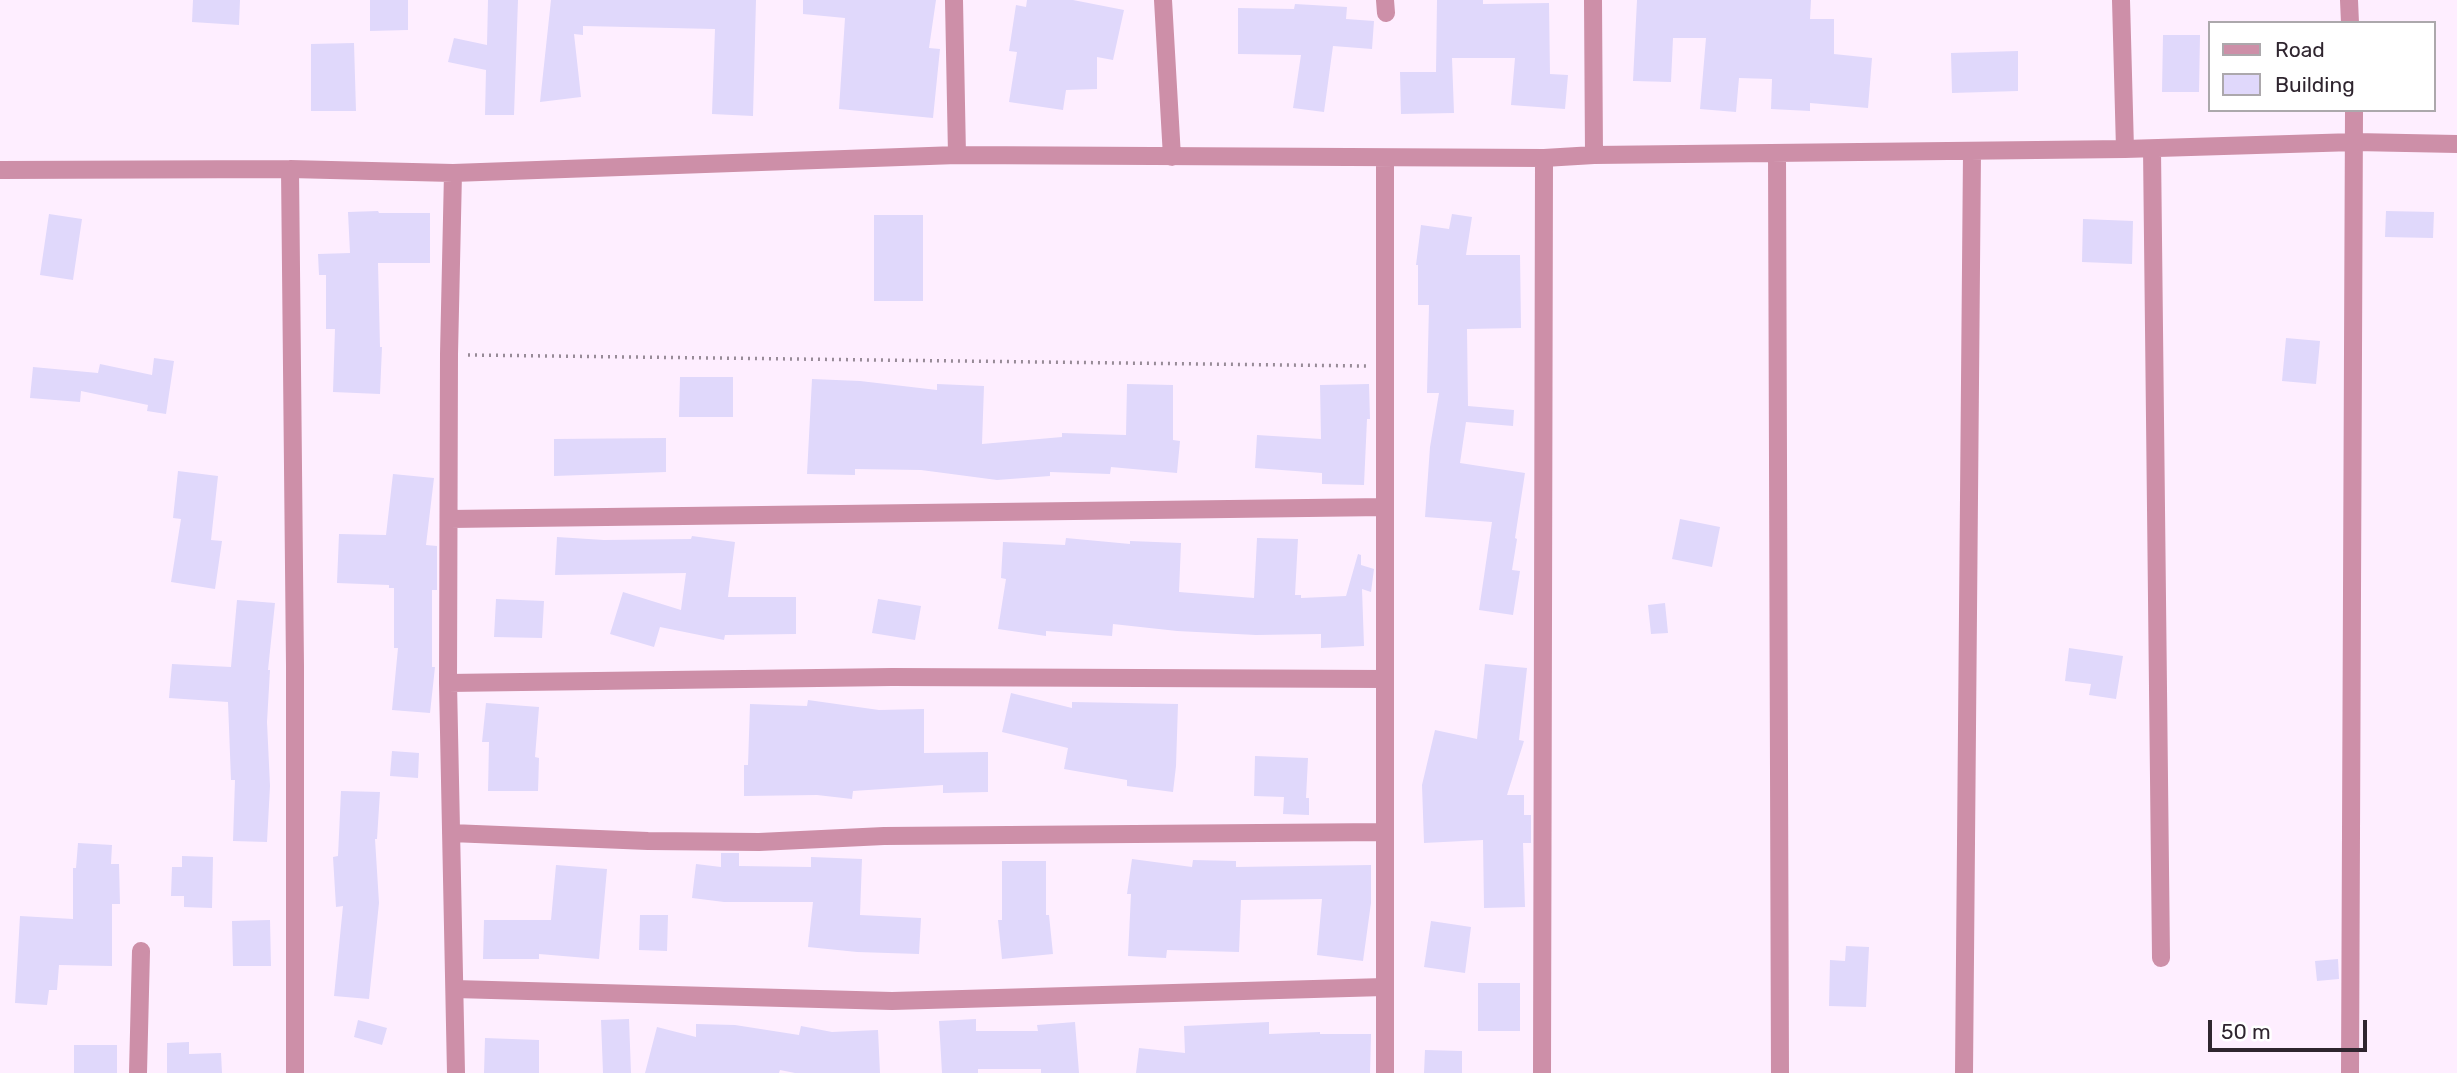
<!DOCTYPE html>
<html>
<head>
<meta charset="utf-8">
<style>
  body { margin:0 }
  #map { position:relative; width:2457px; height:1073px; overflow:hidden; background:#feeeff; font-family:Rubik,sans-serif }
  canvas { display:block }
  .legend { position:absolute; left:2208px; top:21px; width:228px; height:91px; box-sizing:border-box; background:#fff; border:2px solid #aca8ac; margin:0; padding:9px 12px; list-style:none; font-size:21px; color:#2f252f }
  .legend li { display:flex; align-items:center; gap:14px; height:35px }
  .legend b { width:35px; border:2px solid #aca8ac }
  .scale { position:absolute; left:2208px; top:1020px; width:159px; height:32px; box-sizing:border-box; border:4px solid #2f252f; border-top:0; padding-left:9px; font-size:21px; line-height:24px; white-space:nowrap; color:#2f252f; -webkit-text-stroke:5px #fff; paint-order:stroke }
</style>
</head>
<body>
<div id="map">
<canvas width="2457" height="1073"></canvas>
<ul class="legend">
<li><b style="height:9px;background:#cd8fa8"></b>Road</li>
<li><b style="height:19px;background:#e0d8fb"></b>Building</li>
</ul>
<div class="scale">50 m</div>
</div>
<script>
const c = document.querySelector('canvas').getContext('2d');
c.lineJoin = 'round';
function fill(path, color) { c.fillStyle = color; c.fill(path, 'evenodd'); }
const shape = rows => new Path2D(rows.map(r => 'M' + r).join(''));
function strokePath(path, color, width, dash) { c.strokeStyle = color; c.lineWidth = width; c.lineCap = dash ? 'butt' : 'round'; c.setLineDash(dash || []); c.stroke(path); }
fill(shape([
  [193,0,240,0,239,25,192,22],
  [370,0,408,0,408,30,370,31],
  [488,0,518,0,514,115,485,115,486,70,448,62,454,38,487,45],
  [551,0,756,0,753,116,712,114,715,29,583,26,583,35,574,34,581,97,540,102],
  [803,0,936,0,929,48,940,49,933,118,839,109,845,18,803,14],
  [1027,0,1073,0,1124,10,1113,60,1097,57,1097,89,1066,90,1063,110,1009,102,1017,52,1009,51,1016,5,1026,7],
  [1437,0,1483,0,1483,4,1549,3,1550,74,1568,75,1565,109,1511,105,1515,58,1452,58,1454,113,1401,114,1400,72,1436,72],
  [1637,0,1811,0,1810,19,1834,19,1834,54,1872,58,1868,108,1810,103,1810,111,1771,109,1772,79,1739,78,1736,112,1700,109,1706,38,1673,38,1671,82,1633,81],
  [1295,4,1347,7,1346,19,1374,21,1372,49,1333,46,1324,112,1293,108,1301,55,1238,54,1238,8,1294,9],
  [2163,35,2200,35,2199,92,2162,92],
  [354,43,356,111,311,111,311,44],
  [2018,51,2018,91,1952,93,1951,53],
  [378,211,379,213,430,213,430,263,378,263,380,347,382,347,380,394,333,392,335,329,326,329,326,275,319,275,318,254,350,253,348,212],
  [2386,211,2434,212,2433,238,2385,237],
  [49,214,82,219,73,280,40,275],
  [1452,214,1472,217,1466,255,1520,255,1521,328,1467,329,1468,406,1514,410,1513,426,1466,422,1460,463,1525,473,1515,538,1517,539,1512,570,1520,571,1513,615,1479,610,1492,522,1425,517,1430,447,1439,393,1427,393,1429,305,1418,305,1418,265,1416,265,1421,225,1449,229],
  [874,215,923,215,923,301,874,301],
  [2083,219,2133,221,2132,264,2082,262],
  [2286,338,2320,341,2316,384,2282,381],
  [154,358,174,361,166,414,147,411,148,405,81,391,80,402,30,398,33,367,98,373,100,364,152,375],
  [680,377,733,377,733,417,679,417],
  [812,379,860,381,937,390,937,384,984,386,982,444,1062,437,1062,433,1126,435,1127,384,1173,385,1173,440,1180,441,1177,473,1111,467,1110,474,1050,472,1050,476,997,480,921,470,855,469,855,475,807,474],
  [1369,384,1370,419,1367,419,1364,485,1322,484,1322,473,1255,468,1257,435,1321,439,1320,385],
  [666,438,666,472,554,476,554,439],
  [178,471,218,476,211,540,222,541,215,589,171,582,181,519,173,518],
  [393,474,434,478,426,545,437,546,437,590,432,590,432,667,435,667,430,713,392,710,398,648,394,648,394,588,389,588,389,585,337,583,339,534,386,535],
  [1680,519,1720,527,1712,567,1672,559],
  [692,536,735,542,728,597,796,597,796,634,725,635,724,640,660,627,654,647,610,634,623,592,681,610,686,573,555,575,557,537,604,540,691,539],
  [1066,538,1130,544,1130,541,1181,543,1179,592,1254,598,1257,538,1298,539,1295,595,1301,595,1301,598,1346,596,1358,554,1361,555,1361,565,1374,569,1371,592,1362,589,1364,646,1321,648,1321,634,1256,635,1177,631,1113,624,1112,636,1046,631,1046,636,998,629,1006,579,1001,578,1003,542,1065,545],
  [496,599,544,601,542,638,494,637],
  [878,599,921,606,915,640,872,633],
  [237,600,275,603,268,670,270,670,267,722,270,786,267,842,233,841,235,780,231,780,228,702,169,698,172,664,231,667],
  [1665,603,1668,633,1651,634,1648,605],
  [2069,648,2123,656,2116,699,2089,695,2091,684,2065,681],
  [1485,664,1527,668,1519,740,1524,741,1507,795,1524,795,1524,815,1531,815,1531,843,1523,843,1525,907,1484,908,1483,840,1424,843,1422,785,1435,730,1477,739],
  [1011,693,1072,708,1072,702,1178,704,1176,766,1173,792,1127,786,1127,780,1064,769,1068,748,1002,732],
  [808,700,879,710,924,709,924,753,988,752,988,792,943,793,943,785,853,791,852,799,817,795,744,796,744,765,748,765,750,704,807,706],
  [486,703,539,707,535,757,539,758,538,791,488,791,489,742,482,742],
  [392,751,419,753,418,778,390,776],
  [1255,756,1308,758,1306,798,1309,798,1309,815,1283,814,1284,797,1254,796],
  [341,791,380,792,377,839,375,839,379,903,369,999,334,996,343,906,336,907,333,857,338,856],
  [78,843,112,845,111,864,119,864,120,904,112,904,112,966,59,965,57,990,49,990,47,1005,15,1003,20,916,73,919,73,868,76,868],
  [721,853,739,853,739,866,811,867,811,857,862,859,860,915,921,918,919,954,857,952,808,947,813,902,724,902,692,898,696,864,721,867],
  [182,856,213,857,212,908,184,907,184,896,171,896,172,867,182,867],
  [1132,859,1192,867,1193,860,1236,861,1236,867,1371,865,1371,903,1363,961,1317,955,1322,899,1241,900,1239,952,1167,950,1166,958,1128,956,1131,894,1127,894],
  [1002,861,1046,861,1046,915,1049,915,1053,954,1002,959,998,920,1002,920],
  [556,865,607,869,599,959,539,954,539,959,483,959,484,920,551,920],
  [640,915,668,915,667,951,639,950],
  [270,920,271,966,233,966,232,921],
  [1431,921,1471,927,1465,973,1424,967],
  [1846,946,1869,947,1866,1007,1829,1006,1830,960,1845,961],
  [2338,959,2339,979,2317,981,2315,961],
  [1478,983,1520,983,1520,1031,1478,1031],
  [629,1019,631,1073,603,1073,601,1020],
  [976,1019,976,1031,1038,1031,1037,1025,1075,1022,1079,1073,1041,1073,1041,1069,978,1069,978,1073,942,1073,939,1021],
  [358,1020,387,1028,382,1045,354,1037],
  [1269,1022,1269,1034,1320,1032,1320,1034,1371,1034,1370,1073,1136,1073,1139,1048,1185,1053,1184,1026],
  [696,1024,735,1025,799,1035,801,1026,832,1032,878,1030,880,1073,795,1073,780,1070,779,1073,645,1073,657,1027,696,1037],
  [485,1038,539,1040,539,1073,484,1073],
  [189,1042,189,1054,221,1053,222,1073,167,1073,167,1043],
  [74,1045,117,1045,117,1073,74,1073],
  [1425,1050,1462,1051,1462,1073,1424,1073]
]), '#e0d8fb');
strokePath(shape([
  [468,355,1367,366]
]), '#978a97', 3.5, [2, 5]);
strokePath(shape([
  [954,0,957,155],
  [1163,0,1172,157],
  [1385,0,1386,13],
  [1593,0,1594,155],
  [2121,0,2125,149],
  [2349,0,2350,23],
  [2152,149,2161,958],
  [1777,153,1780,1073],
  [1385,158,1385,1073],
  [290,169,295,666,295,1073],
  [0,170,290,169,453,173,957,155,1544,158,1594,155,2125,149,2355,142,2457,144],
  [453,173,449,354,448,683,456,1073],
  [450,519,1385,507],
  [448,683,892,677,1385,679],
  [451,833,648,841,759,842,884,836,1385,832],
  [455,989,892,1001,1384,987],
  [138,1073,141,951],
  [1542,1073,1544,158],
  [1964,1073,1972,152],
  [2350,1073,2354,110]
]), '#cd8fa8', 18);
</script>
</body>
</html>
